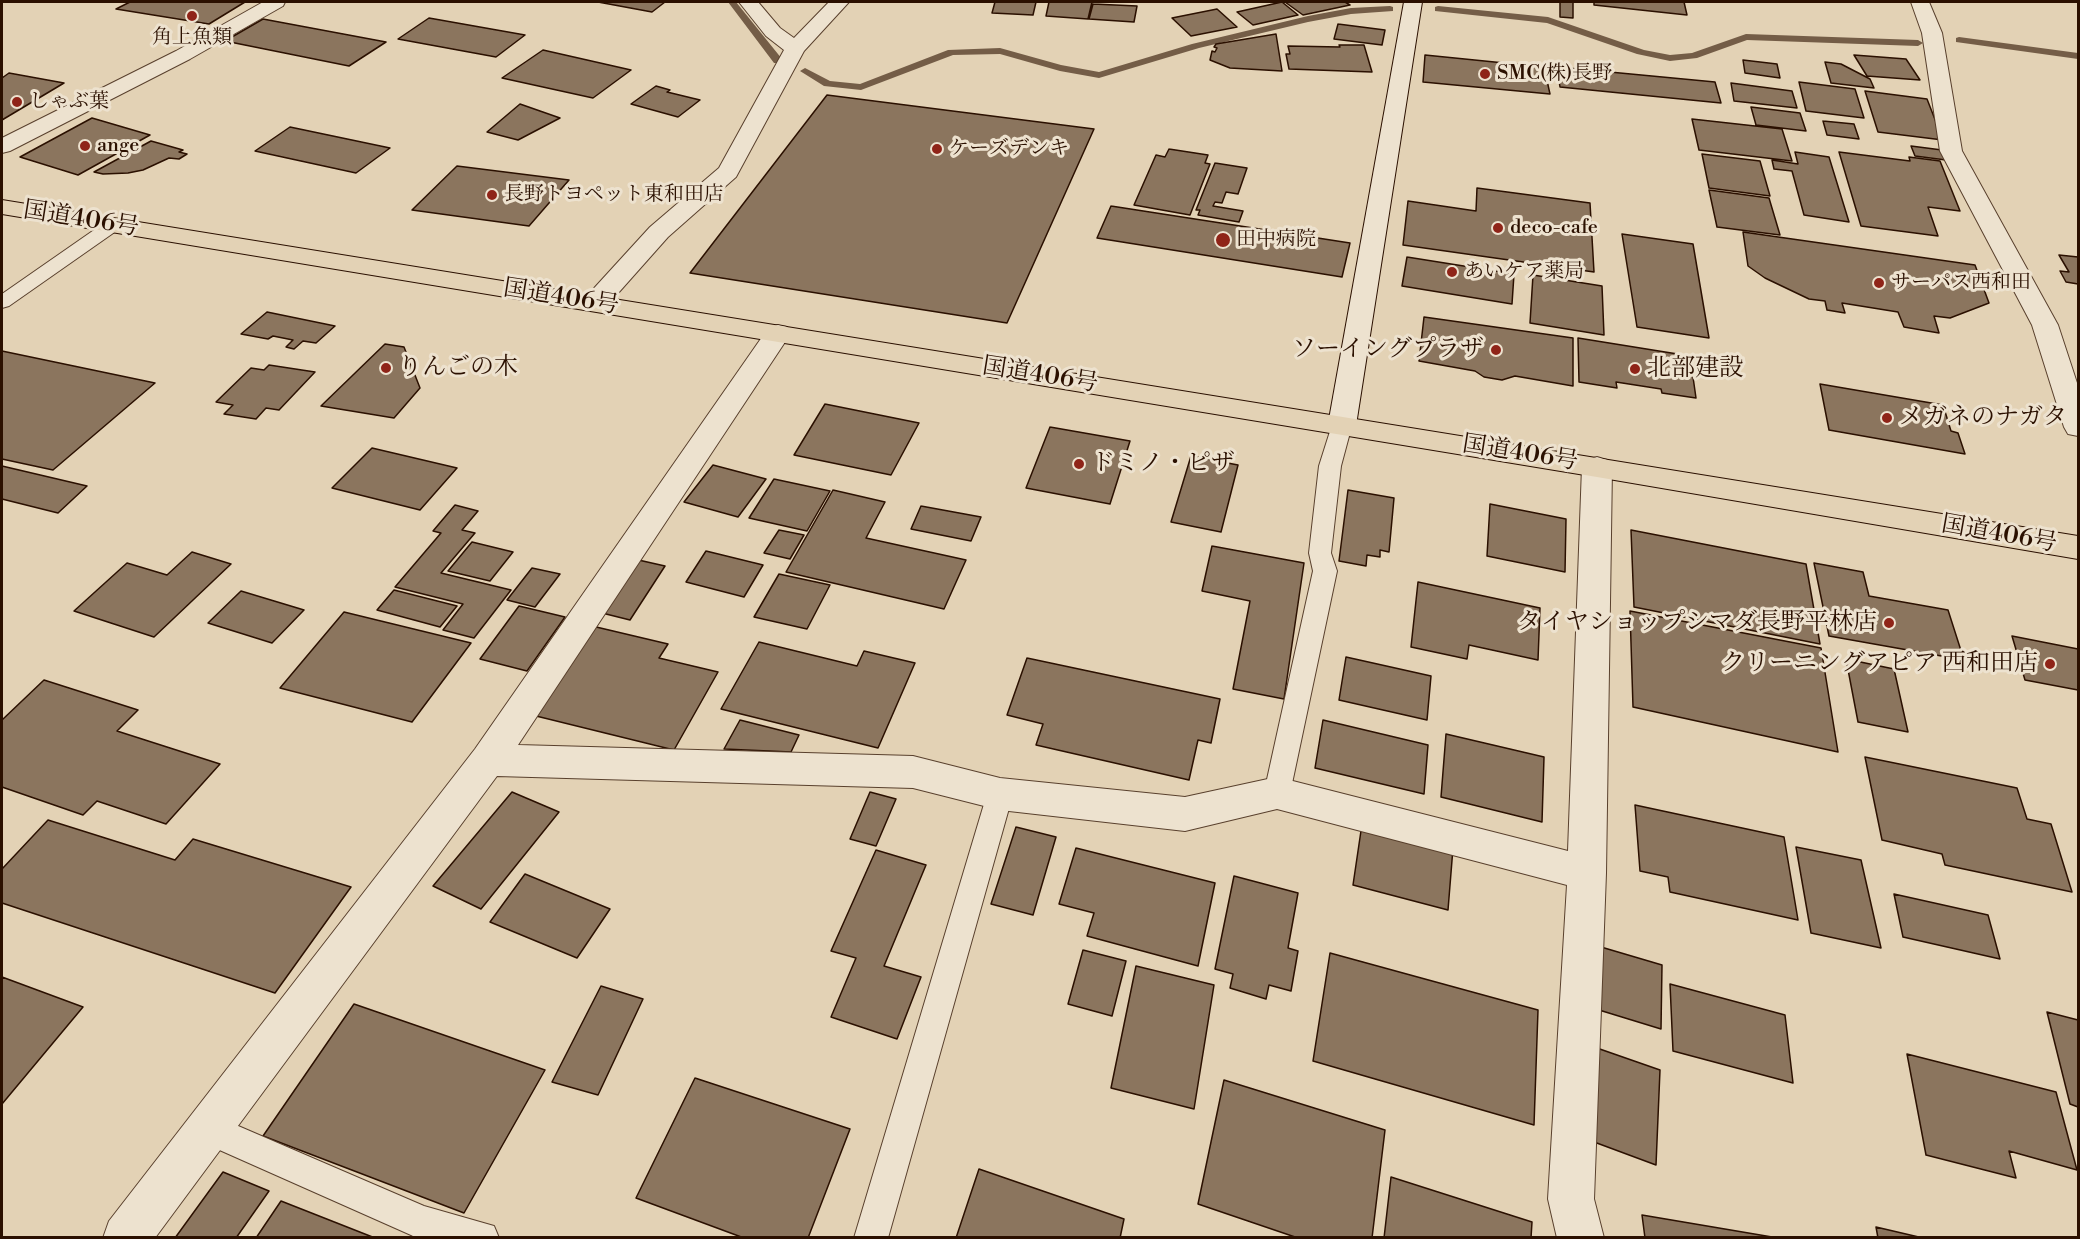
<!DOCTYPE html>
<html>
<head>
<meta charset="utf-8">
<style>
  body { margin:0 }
  #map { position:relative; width:2080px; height:1239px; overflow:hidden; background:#e3d2b5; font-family:"Libre Bodoni",serif }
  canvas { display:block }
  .frame { position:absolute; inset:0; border:3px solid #2b1000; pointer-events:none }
</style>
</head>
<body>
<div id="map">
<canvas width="2080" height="1239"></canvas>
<div class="frame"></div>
</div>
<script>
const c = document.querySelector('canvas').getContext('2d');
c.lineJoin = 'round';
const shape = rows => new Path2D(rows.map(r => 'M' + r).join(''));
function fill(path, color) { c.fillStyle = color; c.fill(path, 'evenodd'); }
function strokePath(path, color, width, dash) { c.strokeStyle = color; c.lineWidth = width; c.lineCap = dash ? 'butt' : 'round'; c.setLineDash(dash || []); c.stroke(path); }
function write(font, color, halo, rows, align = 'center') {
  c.font = font + ' "Libre Bodoni","Noto Serif JP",serif'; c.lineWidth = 6; c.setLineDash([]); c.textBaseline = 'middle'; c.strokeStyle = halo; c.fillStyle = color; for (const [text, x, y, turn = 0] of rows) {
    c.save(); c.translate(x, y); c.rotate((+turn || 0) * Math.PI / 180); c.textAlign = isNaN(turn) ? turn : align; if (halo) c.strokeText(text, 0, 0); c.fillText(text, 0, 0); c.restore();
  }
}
fill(shape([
  [728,2,736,2,782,59,782,63,774,63,728,2],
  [1390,6,1393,7,1393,11,1351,14,1308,22,1199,48,1099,78,1060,71,1000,54,953,55,861,90,824,86,800,71,805,68,830,81,860,84,948,50,1000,48,1061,65,1099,72,1192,44,1308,16,1351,8,1390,6],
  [1438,6,1548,17,1644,50,1670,55,1692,53,1746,34,1918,40,1923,43,1918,46,1747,40,1697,58,1670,61,1637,54,1547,23,1435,11,1435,7,1438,6],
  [1959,37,2078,53,2078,59,1956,42,1956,38,1959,37]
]), '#745d47');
const building = shape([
  [130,2,245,2,209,24,116,9,130,2],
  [598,2,665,2,652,12,598,2],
  [995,2,1036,2,1033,15,992,13,995,2],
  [1049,2,1092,2,1088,19,1046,16,1049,2],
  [1282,2,1298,15,1253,25,1237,12,1282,2],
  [1285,2,1345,2,1350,5,1303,15,1285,2],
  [1560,2,1573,2,1573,18,1560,17,1560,2],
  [1594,2,1684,2,1687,15,1594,5,1594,2],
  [1093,4,1137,6,1134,22,1089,19,1093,4],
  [1217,9,1237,27,1191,36,1172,18,1217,9],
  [429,18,525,35,496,57,398,39,429,18],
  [263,19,386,42,349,66,225,41,263,19],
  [1338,24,1385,30,1382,45,1334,39,1338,24],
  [1276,34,1282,71,1230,68,1210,60,1212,51,1215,52,1217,48,1214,47,1216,44,1276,34],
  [1339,45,1364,45,1372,72,1289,69,1286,54,1290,54,1288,46,1340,47,1339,45],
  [543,50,631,70,593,98,502,78,543,50],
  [1425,55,1544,67,1550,94,1423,82,1425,55],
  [1854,55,1906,59,1920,80,1867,76,1854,55],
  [1743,60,1777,64,1780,78,1745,73,1743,60],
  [1825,62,1841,64,1870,79,1874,88,1831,83,1825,62],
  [1557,67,1715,82,1721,103,1560,87,1557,67],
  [9,73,64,83,2,120,2,78,9,73],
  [1799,82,1855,89,1864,118,1806,111,1799,82],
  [1731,83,1792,91,1797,108,1734,101,1731,83],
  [656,86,670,90,667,92,700,100,678,117,631,104,656,86],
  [1865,91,1927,99,1943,140,1878,132,1865,91],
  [827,95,1094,129,1007,323,690,273,827,95],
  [520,104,560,118,518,140,487,132,520,104],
  [1751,107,1800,113,1806,131,1756,125,1751,107],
  [92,118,150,135,78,175,20,157,92,118],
  [1692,119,1782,129,1792,161,1699,150,1692,119],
  [1823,121,1854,124,1859,139,1827,135,1823,121],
  [290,127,390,148,356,173,255,151,290,127],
  [151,141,183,150,179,152,187,154,179,159,169,158,143,170,128,173,103,174,94,172,151,141],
  [1911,146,1942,150,1946,160,1915,156,1911,146],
  [1169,149,1208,155,1205,163,1210,164,1190,215,1134,205,1156,155,1165,157,1169,149],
  [1795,152,1829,157,1849,222,1804,215,1792,171,1774,169,1772,160,1798,164,1795,152],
  [1839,152,1910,161,1909,157,1940,161,1960,211,1928,207,1938,236,1861,226,1839,152],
  [1702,154,1760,161,1770,196,1709,188,1702,154],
  [1215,163,1247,168,1238,194,1226,192,1222,203,1215,202,1213,206,1243,211,1239,222,1198,215,1200,210,1196,210,1215,163],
  [457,166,569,180,529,226,412,210,457,166],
  [1477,188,1590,203,1594,272,1403,245,1408,201,1476,211,1477,188],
  [1709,190,1769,198,1780,235,1717,227,1709,190],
  [1111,206,1350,243,1342,277,1097,238,1111,206],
  [1743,232,1975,265,1989,303,1950,318,1934,316,1939,333,1904,327,1898,312,1842,303,1845,313,1827,310,1825,301,1809,299,1765,278,1748,266,1743,232],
  [1622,234,1693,244,1709,338,1637,327,1622,234],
  [2059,255,2078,257,2078,284,2066,282,2060,271,2069,272,2059,255],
  [1407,257,1514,274,1512,304,1402,286,1407,257],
  [1533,275,1602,286,1604,335,1530,323,1533,275],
  [267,312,335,326,316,343,303,341,294,349,286,347,293,340,273,336,268,339,241,334,267,312],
  [1424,317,1573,338,1573,386,1515,376,1502,380,1484,377,1475,371,1419,361,1424,317],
  [1578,338,1690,356,1696,398,1662,393,1661,389,1616,382,1617,388,1579,382,1578,338],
  [385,344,404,347,420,388,394,418,321,406,385,344],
  [2,351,155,383,53,470,2,459,2,351],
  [269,365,315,372,279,410,266,408,256,419,224,414,233,405,216,402,251,368,264,370,269,365],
  [1820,384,1943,405,1951,431,1958,433,1965,454,1829,430,1820,384],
  [825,404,919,423,891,475,794,455,825,404],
  [1050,427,1130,441,1110,504,1026,488,1050,427],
  [372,448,457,468,420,510,332,488,372,448],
  [1191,456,1238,465,1221,532,1171,522,1191,456],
  [713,465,766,479,738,517,684,502,713,465],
  [2,466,87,486,58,513,2,499,2,466],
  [774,479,830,491,807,531,749,518,774,479],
  [833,490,885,502,866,538,966,560,944,609,786,572,833,490],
  [1348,490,1394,498,1389,552,1380,550,1380,557,1367,555,1366,566,1339,561,1348,490],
  [1490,504,1566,519,1565,572,1487,556,1490,504],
  [455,505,478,511,462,530,475,533,441,573,511,590,474,638,443,630,463,604,395,587,441,533,433,531,455,505],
  [921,506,981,517,971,541,911,529,921,506],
  [779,530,804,535,790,559,764,553,779,530],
  [1631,530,1806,564,1820,644,1634,607,1631,530],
  [472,542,513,552,490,581,448,571,472,542],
  [1212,546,1304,563,1284,699,1233,689,1250,601,1202,591,1212,546],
  [706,551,763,565,744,597,686,582,706,551],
  [192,552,231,564,154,637,74,611,127,563,167,575,192,552],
  [634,559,665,566,630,620,598,612,634,559],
  [1814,563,1863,572,1869,596,1948,610,1964,660,1829,636,1814,563],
  [532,568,560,574,535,607,507,600,532,568],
  [779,574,830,585,807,629,754,617,779,574],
  [1418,582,1540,608,1538,660,1469,645,1467,659,1411,647,1418,582],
  [394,590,457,606,440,627,377,610,394,590],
  [241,591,304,610,272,643,208,623,241,591],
  [519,606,565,617,527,671,480,659,519,606],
  [1630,611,1821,648,1838,752,1633,707,1630,611],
  [344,612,471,643,412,722,280,688,344,612],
  [592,626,668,644,659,658,718,672,674,750,532,715,592,626],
  [2012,636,2078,649,2078,690,2025,680,2012,636],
  [759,642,857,666,864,651,915,663,878,748,721,709,759,642],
  [1346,657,1431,676,1427,720,1339,700,1346,657],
  [1027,658,1220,699,1211,743,1198,740,1189,780,1036,745,1043,724,1007,715,1027,658],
  [1846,659,1894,669,1908,732,1858,722,1846,659],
  [44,680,138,710,117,731,220,764,166,824,97,801,83,815,2,787,2,720,44,680],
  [740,720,799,735,791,752,724,749,740,720],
  [1323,720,1428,745,1424,794,1315,768,1323,720],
  [1446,734,1544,757,1542,822,1441,797,1446,734],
  [1865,757,2017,788,2027,819,2051,824,2072,892,1945,865,1942,854,1882,840,1865,757],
  [512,792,559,812,481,909,433,886,512,792],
  [870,792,896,799,876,846,850,839,870,792],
  [1635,805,1784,837,1798,920,1670,892,1668,877,1640,871,1635,805],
  [48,820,175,860,193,839,351,887,275,993,2,903,2,869,48,820],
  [1362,824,1453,848,1448,910,1353,885,1362,824],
  [1016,827,1056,837,1033,915,991,904,1016,827],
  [1796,847,1861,860,1881,948,1811,933,1796,847],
  [1076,848,1215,883,1198,966,1087,936,1094,913,1059,904,1076,848],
  [876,850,926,865,884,966,921,977,897,1039,831,1017,856,958,831,951,876,850],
  [525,874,610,909,577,958,490,922,525,874],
  [1234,876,1298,893,1288,948,1298,951,1291,991,1269,985,1266,999,1230,988,1233,974,1215,969,1234,876],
  [1894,894,1988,915,2000,959,1903,937,1894,894],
  [1601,947,1662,965,1661,1029,1599,1010,1601,947],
  [1083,950,1126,961,1112,1016,1068,1004,1083,950],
  [1330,953,1538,1010,1534,1125,1313,1061,1330,953],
  [1136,966,1214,985,1194,1109,1111,1088,1136,966],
  [2,977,83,1007,2,1104,2,977],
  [1670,984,1785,1015,1793,1083,1673,1051,1670,984],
  [601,986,643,999,598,1095,552,1082,601,986],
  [354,1004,545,1070,464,1213,263,1136,354,1004],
  [2047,1012,2078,1020,2078,1107,2070,1104,2047,1012],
  [1594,1047,1660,1070,1656,1165,1586,1139,1594,1047],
  [1907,1054,2056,1092,2077,1170,2009,1151,2016,1178,1926,1155,1907,1054],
  [695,1078,850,1129,808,1238,744,1238,636,1198,695,1078],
  [1224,1080,1385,1130,1372,1238,1298,1238,1198,1204,1224,1080],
  [979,1169,1124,1219,1120,1238,956,1238,979,1169],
  [223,1172,269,1191,236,1238,175,1238,223,1172],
  [1391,1177,1532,1222,1531,1238,1384,1238,1391,1177],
  [281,1201,375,1238,256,1238,281,1201],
  [1642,1215,1778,1238,1645,1238,1642,1215],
  [1876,1227,1923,1238,1878,1238,1876,1227]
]);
fill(building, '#8b755e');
strokePath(building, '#2b1000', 1.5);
const lane = shape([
  [113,220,119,221,122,225,119,229,9,306,2,308,2,294,107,221,113,220],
  [1342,418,1349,420,1352,425,1341,466,1331,553,1337,571,1290,793,1287,801,1277,805,1267,801,1264,793,1313,571,1309,553,1319,466,1332,425,1335,420,1342,418],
  [1000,782,1010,786,1013,794,888,1238,854,1238,987,794,990,786,1000,782],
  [208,1113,424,1206,494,1226,499,1238,417,1238,411,1235,197,1140,192,1129,197,1118,208,1113]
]);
const street = shape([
  [263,2,285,2,283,6,190,59,10,151,2,153,2,138,176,51,263,2],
  [739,2,758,2,780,28,794,38,829,2,849,2,804,51,736,177,668,237,604,309,595,311,586,309,582,303,586,297,650,227,719,168,784,50,766,36,739,2],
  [1911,2,1929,2,1942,33,1962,151,2058,325,2078,386,2078,436,2068,434,2064,427,2032,325,1940,151,1922,33,1911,2],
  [778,325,787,327,791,333,518,745,913,756,1000,778,1185,797,1277,777,1568,851,1582,467,1587,460,1597,457,1607,460,1612,467,1606,873,1594,1199,1604,1238,1557,1238,1548,1199,1567,885,1277,809,1185,831,1000,810,913,788,497,776,155,1238,103,1238,109,1221,475,749,769,327,778,325]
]);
const secondary = shape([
  [1404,2,1422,2,1356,425,1352,432,1342,435,1332,432,1328,425,1404,2]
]);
const highway = shape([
  [2,200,2078,536,2078,559,1597,477,2,214,2,200]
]);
strokePath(lane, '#59402d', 2);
strokePath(street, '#59402d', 2);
strokePath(secondary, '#2b1000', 2);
strokePath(highway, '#2b1000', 2);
fill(lane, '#ede2cf');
fill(street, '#ede2cf');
fill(secondary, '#ede2cf');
fill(highway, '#e3d2b5');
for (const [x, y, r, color] of [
  [192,16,6,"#8f2418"],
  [1485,74,6,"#8f2418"],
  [17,102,6,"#8f2418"],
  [85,146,6,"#8f2418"],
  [937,149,6,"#8f2418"],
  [492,195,6,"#8f2418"],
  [1498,228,6,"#8f2418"],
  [1223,240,8,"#8f2418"],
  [1452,272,6,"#8f2418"],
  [1879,283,6,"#8f2418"],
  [1496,350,6,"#8f2418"],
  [386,368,6,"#8f2418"],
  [1635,369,6,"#8f2418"],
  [1887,418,6,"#8f2418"],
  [1079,464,6,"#8f2418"],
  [1889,623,6,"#8f2418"],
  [2050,664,6,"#8f2418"]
]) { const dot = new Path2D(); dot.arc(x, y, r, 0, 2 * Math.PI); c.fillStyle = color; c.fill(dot); strokePath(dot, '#ede2cf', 2); }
write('20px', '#2b1000', '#ede2cf', [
  ["角上魚類",192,38,"center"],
  ["SMC(株)長野",1497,74],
  ["しゃぶ葉",29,102],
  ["ange",97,146],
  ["ケーズデンキ",949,149],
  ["長野トヨペット東和田店",504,195],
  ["deco-cafe",1510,228],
  ["田中病院",1236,240],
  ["あいケア薬局",1464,272],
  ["サーパス西和田",1891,283]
], 'left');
write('24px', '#2b1000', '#ede2cf', [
  ["国道406号",81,220,9],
  ["国道406号",561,298,9],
  ["国道406号",1040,376,9],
  ["国道406号",1520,454,9],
  ["国道406号",1999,535,10]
]);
write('24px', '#2b1000', '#ede2cf', [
  ["ソーイングプラザ",1484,350,"right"],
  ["りんごの木",398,368],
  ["北部建設",1647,369],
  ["メガネのナガタ",1899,418],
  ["ドミノ・ピザ",1091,464],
  ["タイヤショップシマダ長野平林店",1877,623,"right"],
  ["クリーニングアピア 西和田店",2038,664,"right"]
], 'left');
</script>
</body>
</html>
